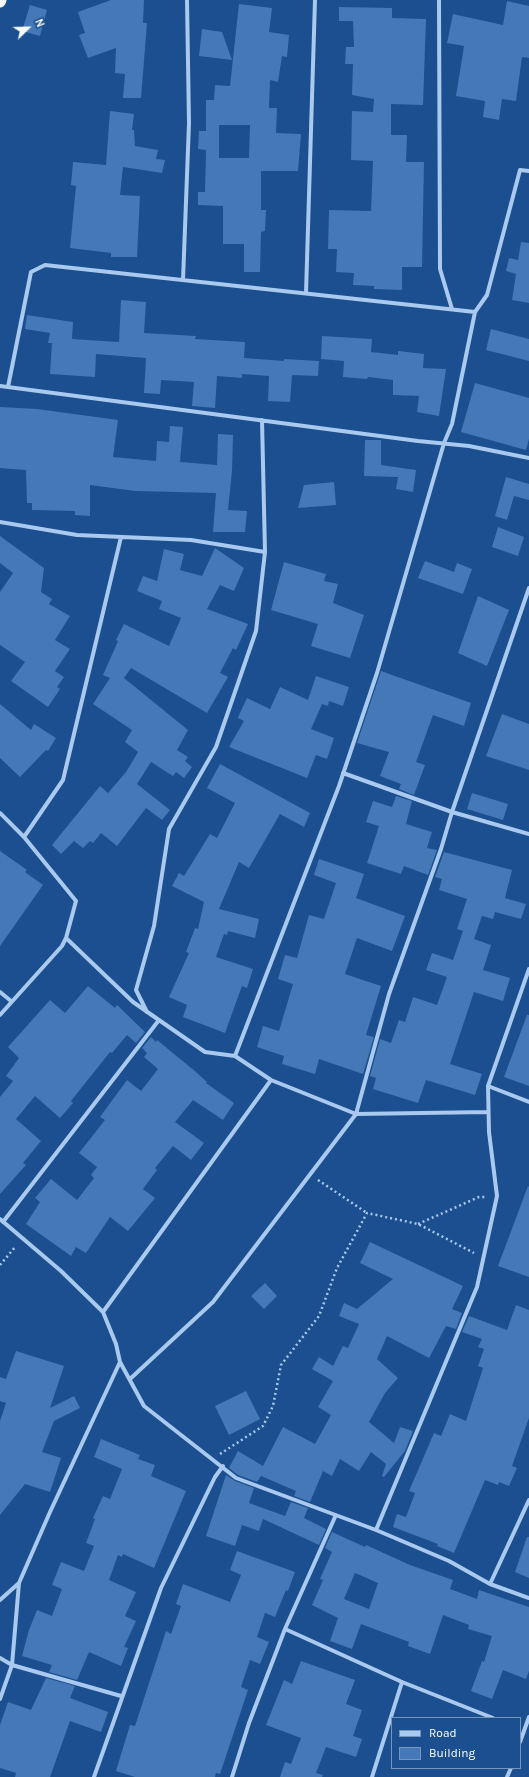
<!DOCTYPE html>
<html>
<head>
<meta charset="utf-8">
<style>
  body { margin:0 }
  #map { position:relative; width:529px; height:1777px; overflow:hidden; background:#1b4f8f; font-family:Karla,sans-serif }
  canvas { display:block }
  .legend { position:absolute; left:391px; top:1717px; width:130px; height:52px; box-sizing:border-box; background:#1b4f8f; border:1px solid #7695bc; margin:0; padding:5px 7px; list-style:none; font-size:12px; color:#fff }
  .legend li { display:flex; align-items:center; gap:8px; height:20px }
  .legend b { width:20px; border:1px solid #7695bc }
  .north { position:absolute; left:8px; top:8px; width:40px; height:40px; -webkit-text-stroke:3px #1b4f8f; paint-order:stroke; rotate:67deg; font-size:11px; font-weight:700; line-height:16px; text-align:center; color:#fff }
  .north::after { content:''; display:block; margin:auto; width:14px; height:18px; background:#fff; clip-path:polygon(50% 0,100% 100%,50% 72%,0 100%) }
</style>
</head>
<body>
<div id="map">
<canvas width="529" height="1777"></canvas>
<ul class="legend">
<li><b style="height:5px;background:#a9c9ee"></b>Road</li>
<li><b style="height:11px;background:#4478b7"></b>Building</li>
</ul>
<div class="north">N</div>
</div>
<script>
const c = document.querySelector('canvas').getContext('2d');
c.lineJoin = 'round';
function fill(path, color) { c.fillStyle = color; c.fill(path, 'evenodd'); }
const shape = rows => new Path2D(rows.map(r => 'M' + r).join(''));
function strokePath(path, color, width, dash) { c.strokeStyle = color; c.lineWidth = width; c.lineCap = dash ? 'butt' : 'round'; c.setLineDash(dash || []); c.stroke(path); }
fill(shape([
  [111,0,144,0,143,23,147,23,141,98,123,98,125,74,115,73,116,48,88,58,79,35,85,33,78,12],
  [507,1,529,6,529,58,522,57,516,101,502,99,499,120,483,117,485,101,456,96,464,46,447,43,453,14,503,25],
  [239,4,272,8,269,32,289,35,287,57,282,56,278,82,270,80,269,108,277,108,276,133,301,134,298,171,261,171,261,210,266,210,265,231,261,232,260,272,244,272,244,244,223,244,223,206,198,205,198,192,205,192,206,150,198,149,199,131,206,131,206,100,214,100,215,85,230,86],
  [219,125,250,125,249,158,219,158],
  [30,5,47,10,40,36,22,31],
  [339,7,392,8,392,18,426,19,423,105,391,104,391,135,407,135,406,162,424,162,422,267,402,267,402,290,374,289,374,286,353,285,354,273,336,272,337,249,328,249,329,210,371,211,373,161,351,160,352,111,373,112,374,99,352,95,353,64,345,64,346,47,354,47,353,21,339,21],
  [202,29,222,32,232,60,199,56],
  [110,111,134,114,132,130,134,130,135,146,158,150,156,159,165,160,162,173,123,167,120,195,140,196,137,257,111,257,111,253,70,248,76,186,71,185,73,162,106,165],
  [521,242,529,243,529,303,512,300,516,274,506,271,509,258,518,260],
  [121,300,146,302,144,333,196,336,195,339,245,342,244,358,284,361,284,359,319,361,318,376,292,375,290,402,268,401,269,376,242,374,242,378,217,376,215,408,192,406,194,382,161,380,160,394,144,393,146,358,96,354,95,377,50,374,52,343,48,343,50,333,25,329,27,315,73,322,72,339,119,342],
  [491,329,529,339,529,361,486,350],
  [322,336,372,339,371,352,398,355,398,351,424,354,423,368,446,369,439,416,417,412,419,396,393,395,393,380,368,377,367,379,343,377,344,361,321,359],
  [475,383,529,398,529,439,526,450,461,432],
  [0,407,37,409,118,420,113,457,156,461,157,441,169,442,170,426,183,427,180,462,217,465,218,434,233,435,232,471,228,510,247,511,245,532,213,532,216,493,135,491,90,485,90,516,75,515,75,511,32,510,32,503,27,503,26,470,0,468],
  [365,440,381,440,381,465,416,470,413,492,396,489,398,477,364,476],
  [506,477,529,484,529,500,514,496,507,520,495,516],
  [334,482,336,505,298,508,304,485],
  [498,527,524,537,518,556,492,547],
  [0,536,44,568,41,592,52,599,49,604,70,616,55,640,70,649,55,671,64,677,57,687,60,689,48,707,11,681,25,662,0,645,0,592,13,573,0,563],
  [215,548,244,568,234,591,220,585,207,609,248,624,236,650,233,648,220,673,228,677,207,713,131,668,124,678,188,730,177,750,188,757,185,761,192,767,184,778,176,772,173,776,151,762,137,784,170,810,162,820,146,808,117,846,101,833,93,843,90,841,83,848,74,841,61,854,52,845,100,786,108,793,126,772,138,752,125,742,132,730,93,704,110,678,103,675,118,641,116,640,124,624,169,646,181,618,159,609,162,601,137,591,143,576,157,581,164,549,184,554,180,570,202,576],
  [425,561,454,572,457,563,472,569,463,594,418,578],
  [284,562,326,574,324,581,338,584,333,603,364,615,350,658,311,646,318,624,271,610],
  [478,596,509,610,487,666,458,653],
  [381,671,471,703,464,726,433,715,416,762,425,765,414,795,399,789,401,784,380,776,389,752,357,743],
  [316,676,349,687,343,706,329,701,328,706,322,704,311,729,334,738,327,759,316,755,307,778,229,747,244,721,238,718,239,715,247,698,270,709,280,687,308,700],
  [0,704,31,730,34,724,56,738,48,751,46,750,20,777,0,758],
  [502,714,529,724,529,770,486,756],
  [220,764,310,813,304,827,280,814,249,868,239,862,219,909,259,919,255,938,228,931,227,935,224,934,216,957,253,969,247,988,242,986,225,1033,183,1017,187,1005,169,997,189,953,186,952,195,928,198,929,204,902,172,886,179,873,184,876,210,834,217,838,235,803,207,788],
  [472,793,508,804,503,820,467,809],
  [396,796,412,801,406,824,432,832,427,848,437,850,428,875,404,866,401,874,367,863,379,826,366,822,373,801,392,807],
  [0,851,27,870,25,872,43,885,0,946],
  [444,852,512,870,505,898,526,904,521,919,495,912,493,919,482,916,474,939,491,945,483,970,510,978,503,1001,474,992,450,1064,482,1074,475,1095,426,1080,418,1103,373,1089,376,1078,370,1076,380,1039,391,1043,399,1020,405,1022,413,997,437,1005,447,977,426,970,432,953,453,960,463,931,457,929,467,899,439,890,442,879,435,877],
  [319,859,364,874,356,898,405,916,392,951,357,938,345,974,381,986,366,1035,374,1037,363,1074,319,1059,315,1074,282,1064,284,1056,257,1047,263,1026,279,1031,293,984,278,979,285,955,297,958,309,915,324,919,336,883,314,875],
  [88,986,115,1008,117,1005,145,1032,136,1043,127,1035,112,1053,110,1052,71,1101,73,1103,60,1118,35,1096,16,1119,41,1141,23,1163,26,1165,0,1194,0,1097,13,1081,6,1076,19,1058,8,1047,50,1000,65,1013],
  [527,1015,529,1015,529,1086,504,1077],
  [151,1037,156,1042,157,1040,196,1072,207,1082,206,1083,234,1103,223,1120,193,1100,175,1122,204,1143,191,1160,173,1146,155,1168,157,1170,143,1189,155,1198,128,1231,110,1217,86,1253,76,1247,71,1256,26,1224,40,1202,35,1198,51,1179,77,1200,94,1178,91,1175,97,1167,79,1153,105,1120,100,1117,127,1080,141,1091,158,1069,144,1057,147,1053,142,1048],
  [528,1186,529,1187,529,1277,498,1266],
  [370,1242,463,1286,452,1309,462,1313,456,1329,446,1326,429,1358,387,1336,377,1359,398,1378,385,1393,369,1422,394,1443,400,1427,413,1431,405,1451,384,1477,382,1476,386,1464,371,1452,359,1471,340,1459,332,1476,323,1471,310,1502,294,1496,296,1491,261,1476,257,1482,238,1475,229,1468,238,1451,263,1466,283,1427,315,1444,331,1415,318,1407,333,1381,312,1369,319,1357,333,1366,343,1346,348,1348,359,1324,339,1316,344,1303,357,1309,393,1279,360,1263],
  [265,1283,277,1296,264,1309,251,1296],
  [516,1305,529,1310,529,1418,512,1466,517,1468,509,1486,499,1482,498,1485,485,1480,454,1553,437,1546,438,1544,393,1527,397,1514,406,1517,415,1493,409,1491,434,1433,441,1436,450,1414,466,1421,483,1368,478,1366,484,1349,478,1347,482,1339,462,1332,469,1316,507,1330],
  [16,1351,64,1366,50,1408,74,1396,80,1408,54,1421,42,1452,61,1458,50,1492,25,1484,0,1515,0,1421,6,1403,0,1401,0,1377,6,1379],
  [246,1391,260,1419,229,1435,215,1406],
  [101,1439,140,1455,138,1459,155,1465,151,1476,186,1491,154,1568,123,1554,122,1557,118,1555,109,1580,136,1592,125,1616,136,1621,124,1647,128,1648,121,1666,89,1652,77,1680,49,1672,52,1665,22,1656,29,1630,37,1610,52,1616,62,1589,52,1585,61,1562,84,1571,94,1546,86,1543,95,1519,93,1518,103,1496,110,1499,122,1469,94,1457],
  [226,1475,235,1481,254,1488,249,1503,285,1516,291,1502,308,1508,304,1518,326,1529,319,1545,263,1519,259,1531,242,1525,235,1546,206,1536],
  [332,1532,365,1547,366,1545,410,1565,453,1580,450,1589,477,1599,479,1590,529,1607,529,1671,526,1679,503,1670,492,1699,471,1691,482,1661,484,1662,492,1636,468,1629,469,1625,443,1615,430,1654,408,1646,409,1642,361,1624,352,1649,330,1641,338,1618,312,1605,323,1580,320,1579,332,1552,325,1548],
  [355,1573,378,1583,369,1609,344,1599],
  [527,1537,529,1537,529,1578,515,1572],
  [237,1551,295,1572,288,1591,286,1590,275,1617,265,1613,257,1637,269,1642,260,1664,250,1660,241,1687,248,1690,220,1774,216,1773,215,1777,135,1777,116,1771,130,1725,135,1726,166,1631,171,1634,181,1606,176,1604,183,1584,230,1602,241,1575,230,1570],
  [301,1661,355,1680,346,1704,362,1710,353,1736,362,1739,356,1757,326,1747,316,1773,323,1775,322,1777,280,1777,285,1762,291,1764,301,1738,266,1725,284,1680,292,1684],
  [46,1678,75,1686,70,1698,108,1712,101,1732,70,1721,50,1777,15,1777,16,1773,0,1768,0,1725,8,1702,31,1710]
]), '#4478b7');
strokePath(shape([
  [318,1180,367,1213],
  [418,1224,479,1197,486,1197],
  [0,1265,16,1246],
  [220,1454,263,1426,273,1406,281,1365,319,1316,337,1268,367,1213,418,1224,474,1253]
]), '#a9c9ee', 2.5, [2, 3]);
strokePath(shape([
  [439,0,440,269,452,309],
  [183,280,189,123,187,0],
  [306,293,315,0],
  [0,386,418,441,469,446,529,458],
  [8,387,31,272,45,265,475,312],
  [0,522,77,535,191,540,265,552],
  [343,773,452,812,529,834],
  [0,813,24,837,63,780,121,537],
  [24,837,76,901,66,938,133,1002,205,1052,235,1056,271,1080],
  [0,992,11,1001],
  [147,1012,136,990,154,926,169,829,216,747,256,631,265,552,262,420],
  [0,1015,62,946,66,938],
  [235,1056,339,786,377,673,444,443,452,424,475,312,487,295,520,170,529,171],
  [488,1086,529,1102],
  [0,1219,61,1271,103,1312,116,1344,120,1362,144,1406,236,1478,376,1530,449,1561,490,1584,529,1598],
  [3,1222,159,1020],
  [103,1312,271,1080,356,1114,488,1112],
  [130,1379,213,1302,356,1114,389,994,441,849,452,812,529,588],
  [376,1530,477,1287,497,1196,489,1132,488,1086,529,969],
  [490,1584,529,1500],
  [0,1600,19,1583],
  [285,1629,402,1682,493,1718],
  [0,1658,12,1665,121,1696],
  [0,1699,12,1665,19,1583,50,1512,120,1362],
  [520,1742,529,1717],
  [94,1777,161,1588,215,1477,223,1466],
  [232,1777,249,1723,285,1629,335,1517],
  [372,1777,402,1682],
  [507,1777,511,1768]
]), '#a9c9ee', 4);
strokePath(shape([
  [0,2,1,0]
]), '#f8faff', 11);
</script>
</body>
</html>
